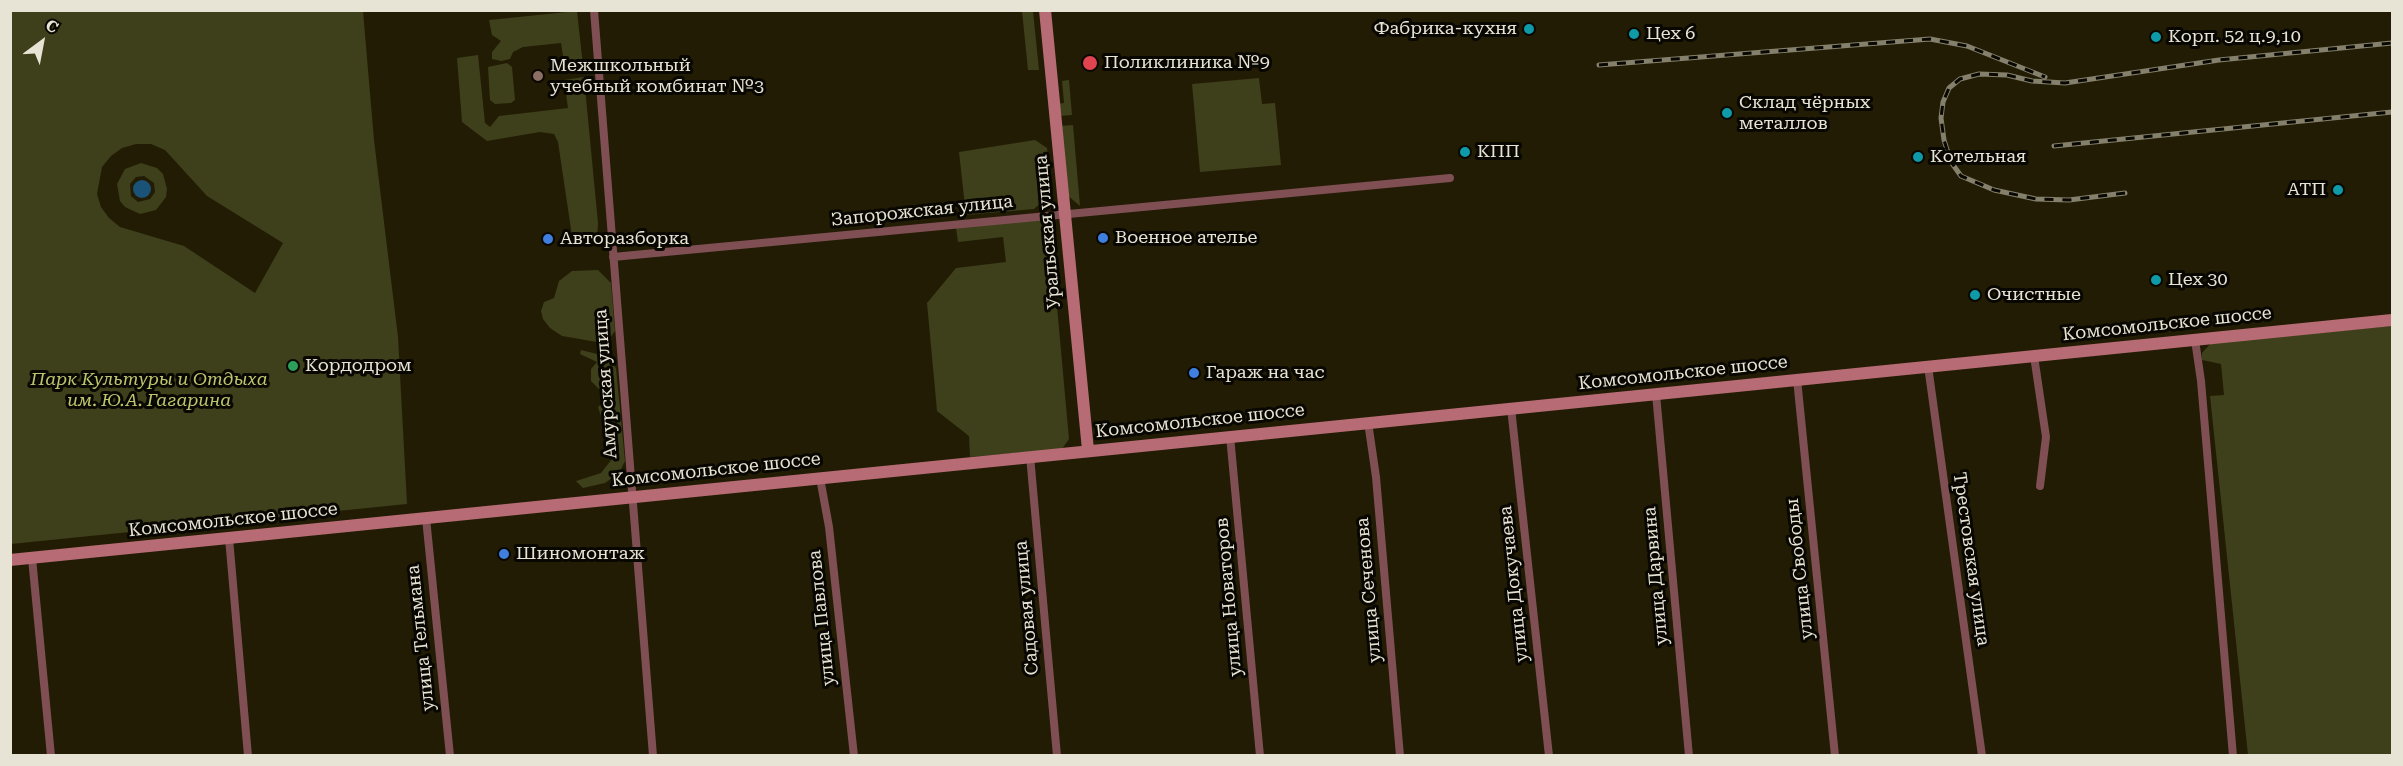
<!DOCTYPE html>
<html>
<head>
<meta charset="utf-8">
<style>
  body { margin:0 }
  #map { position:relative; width:2403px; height:766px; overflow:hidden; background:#221c04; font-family:"Roboto Serif",serif }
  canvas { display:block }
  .frame { position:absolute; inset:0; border:12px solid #e7e4d5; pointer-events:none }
  .north { position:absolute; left:12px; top:12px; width:60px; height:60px; -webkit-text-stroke:4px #090701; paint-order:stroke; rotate:32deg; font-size:16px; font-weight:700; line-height:24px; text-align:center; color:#e7e4d5 }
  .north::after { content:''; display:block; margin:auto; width:21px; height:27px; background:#e7e4d5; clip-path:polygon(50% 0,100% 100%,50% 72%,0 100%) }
</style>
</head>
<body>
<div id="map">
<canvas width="2403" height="766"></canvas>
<div class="frame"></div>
<div class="north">С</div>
</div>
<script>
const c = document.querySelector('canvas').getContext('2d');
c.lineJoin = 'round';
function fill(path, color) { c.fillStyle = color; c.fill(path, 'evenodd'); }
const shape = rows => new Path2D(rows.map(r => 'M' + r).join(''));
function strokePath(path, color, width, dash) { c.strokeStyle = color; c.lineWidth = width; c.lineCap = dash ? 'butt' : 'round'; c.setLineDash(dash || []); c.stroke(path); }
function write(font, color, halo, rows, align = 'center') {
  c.font = font + ' "Roboto Serif",serif'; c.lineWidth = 6; c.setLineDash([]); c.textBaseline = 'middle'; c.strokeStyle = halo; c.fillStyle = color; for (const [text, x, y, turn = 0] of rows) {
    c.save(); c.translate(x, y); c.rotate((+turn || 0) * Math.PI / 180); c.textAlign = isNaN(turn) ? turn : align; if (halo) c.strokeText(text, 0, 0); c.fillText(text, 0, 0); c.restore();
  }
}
fill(shape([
  [11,10,363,11,374,140,398,337,407,504,11,544],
  [136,144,151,144,165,150,207,196,283,243,255,293,184,246,120,227,109,218,101,207,97,194,102,167,111,156,122,148],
  [577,11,583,66,565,68,561,43,523,47,513,52,510,59,501,61,492,59,492,52,501,41,492,35,489,20],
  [1022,11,1033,11,1039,70,1028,70],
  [478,55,485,123,490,127,499,116,568,108,564,80,584,77,598,223,597,240,594,244,579,245,572,236,558,142,554,134,540,132,487,141,462,122,457,58],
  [507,63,512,67,515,100,511,103,495,104,490,100,488,67],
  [1259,78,1262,104,1275,103,1281,165,1200,172,1192,84],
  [1069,80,1072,115,1059,116,1057,104,1064,103,1062,81],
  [1073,125,1080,206,1066,194,1060,126],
  [1035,140,1047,148,1051,187,1046,198,1034,209,966,215,959,152],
  [141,163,157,168,163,174,167,189,166,197,156,210,140,214,125,207,120,201,117,184,125,169],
  [144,176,154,183,155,192,150,199,138,202,131,196,130,184,136,177],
  [1049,218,1069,439,1062,449,970,457,969,436,937,411,927,303,956,268,1006,262,1003,237,958,242,956,228],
  [598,270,611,283,615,331,610,338,597,342,562,336,550,328,543,319,541,311,544,302,554,298,559,281,572,271],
  [2392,326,2392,755,2248,755,2210,396,2224,395,2221,364,2202,360,2202,353,2211,343],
  [581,350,605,356,616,368,625,461,619,473,605,483,583,488,576,481,601,473,612,459,616,434,609,419,601,416,598,407,607,399,606,389,599,389,591,381,591,369,597,362,580,354]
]), '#3d401a');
fill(shape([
  '133 189a9 9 0 1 1 18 0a9 9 0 1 1-18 0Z'
]), '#1b5277');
strokePath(shape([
  [594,10,653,756],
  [613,257,1450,178],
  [2195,340,2201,381,2233,756],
  [2034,356,2046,437,2040,486],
  [1928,366,1982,756],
  [1797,379,1835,756],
  [1656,394,1689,756],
  [1511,408,1549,756],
  [1368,422,1376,477,1400,756],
  [1230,436,1260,756],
  [1030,456,1057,756],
  [820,478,829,527,854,756],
  [426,518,450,756],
  [229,538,248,756],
  [32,558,51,756]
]), '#7f4f54', 8);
strokePath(shape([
  [1045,10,1088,450],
  [10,560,2392,320]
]), '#b76b74', 12);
const rail = shape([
  [1599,65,1930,39,1967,46,2045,77],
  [2054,146,2392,112],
  [2125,193,2069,200,2036,199,1994,190,1961,176,1951,162,1944,140,1941,118,1943,102,1949,88,1960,79,1979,74,2007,75,2032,81,2065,83,2219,60,2392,43]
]);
strokePath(rail, '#84806c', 5);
strokePath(rail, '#090701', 3, [9]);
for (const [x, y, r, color] of [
  [1529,29,6,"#0f9aa8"],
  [1634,34,6,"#0f9aa8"],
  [2156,37,6,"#0f9aa8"],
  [1090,63,8,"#e0444e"],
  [538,76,6,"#8d6e63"],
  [1727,113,6,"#0f9aa8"],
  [1465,152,6,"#0f9aa8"],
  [1918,157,6,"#0f9aa8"],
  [2338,190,6,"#0f9aa8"],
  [1103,238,6,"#3f7fe0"],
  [548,239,6,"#3f7fe0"],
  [2156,280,6,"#0f9aa8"],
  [1975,295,6,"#0f9aa8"],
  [293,366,6,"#2e9e5b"],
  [1194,373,6,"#3f7fe0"],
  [504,554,6,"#3f7fe0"]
]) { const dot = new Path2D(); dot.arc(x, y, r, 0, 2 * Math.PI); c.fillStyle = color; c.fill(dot); strokePath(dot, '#090701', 2); }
write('18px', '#e7e4d5', '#090701', [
  ["Фабрика-кухня",1517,29,"right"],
  ["Цех 6",1646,34],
  ["Корп. 52 ц.9,10",2168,37],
  ["Поликлиника №9",1104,63],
  ["Межшкольный",550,66],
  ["учебный комбинат №3",550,87],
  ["Склад чёрных",1739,103],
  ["металлов",1739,124],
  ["КПП",1477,152],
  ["Котельная",1930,157],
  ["АТП",2326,190,"right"],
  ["Военное ателье",1115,238],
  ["Авторазборка",560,239],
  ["Цех 30",2168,280],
  ["Очистные",1987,295],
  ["Кордодром",305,366],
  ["Гараж на час",1206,373],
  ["Шиномонтаж",516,554]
], 'left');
write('18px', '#e7e4d5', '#090701', [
  ["Запорожская улица",922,211,-6],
  ["Уральская улица",1048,232,-95],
  ["Комсомольское шоссе",2167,324,-6],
  ["Комсомольское шоссе",1683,373,-6],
  ["Амурская улица",606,384,-94],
  ["Комсомольское шоссе",1200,421,-6],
  ["Комсомольское шоссе",716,470,-6],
  ["Комсомольское шоссе",233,520,-6],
  ["Трестовская улица",1971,559,82],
  ["улица Свободы",1800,569,-96],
  ["улица Дарвина",1656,576,-95],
  ["улица Докучаева",1514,584,-96],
  ["улица Сеченова",1369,590,-95],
  ["улица Новаторов",1229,597,-95],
  ["Садовая улица",1027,608,-95],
  ["улица Павлова",822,618,-96],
  ["улица Тельмана",421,638,-96]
]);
write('italic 18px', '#bdc66d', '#090701', [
  ["Парк Культуры и Отдыха",149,380],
  ["им. Ю.А. Гагарина",149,401]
]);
</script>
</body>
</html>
